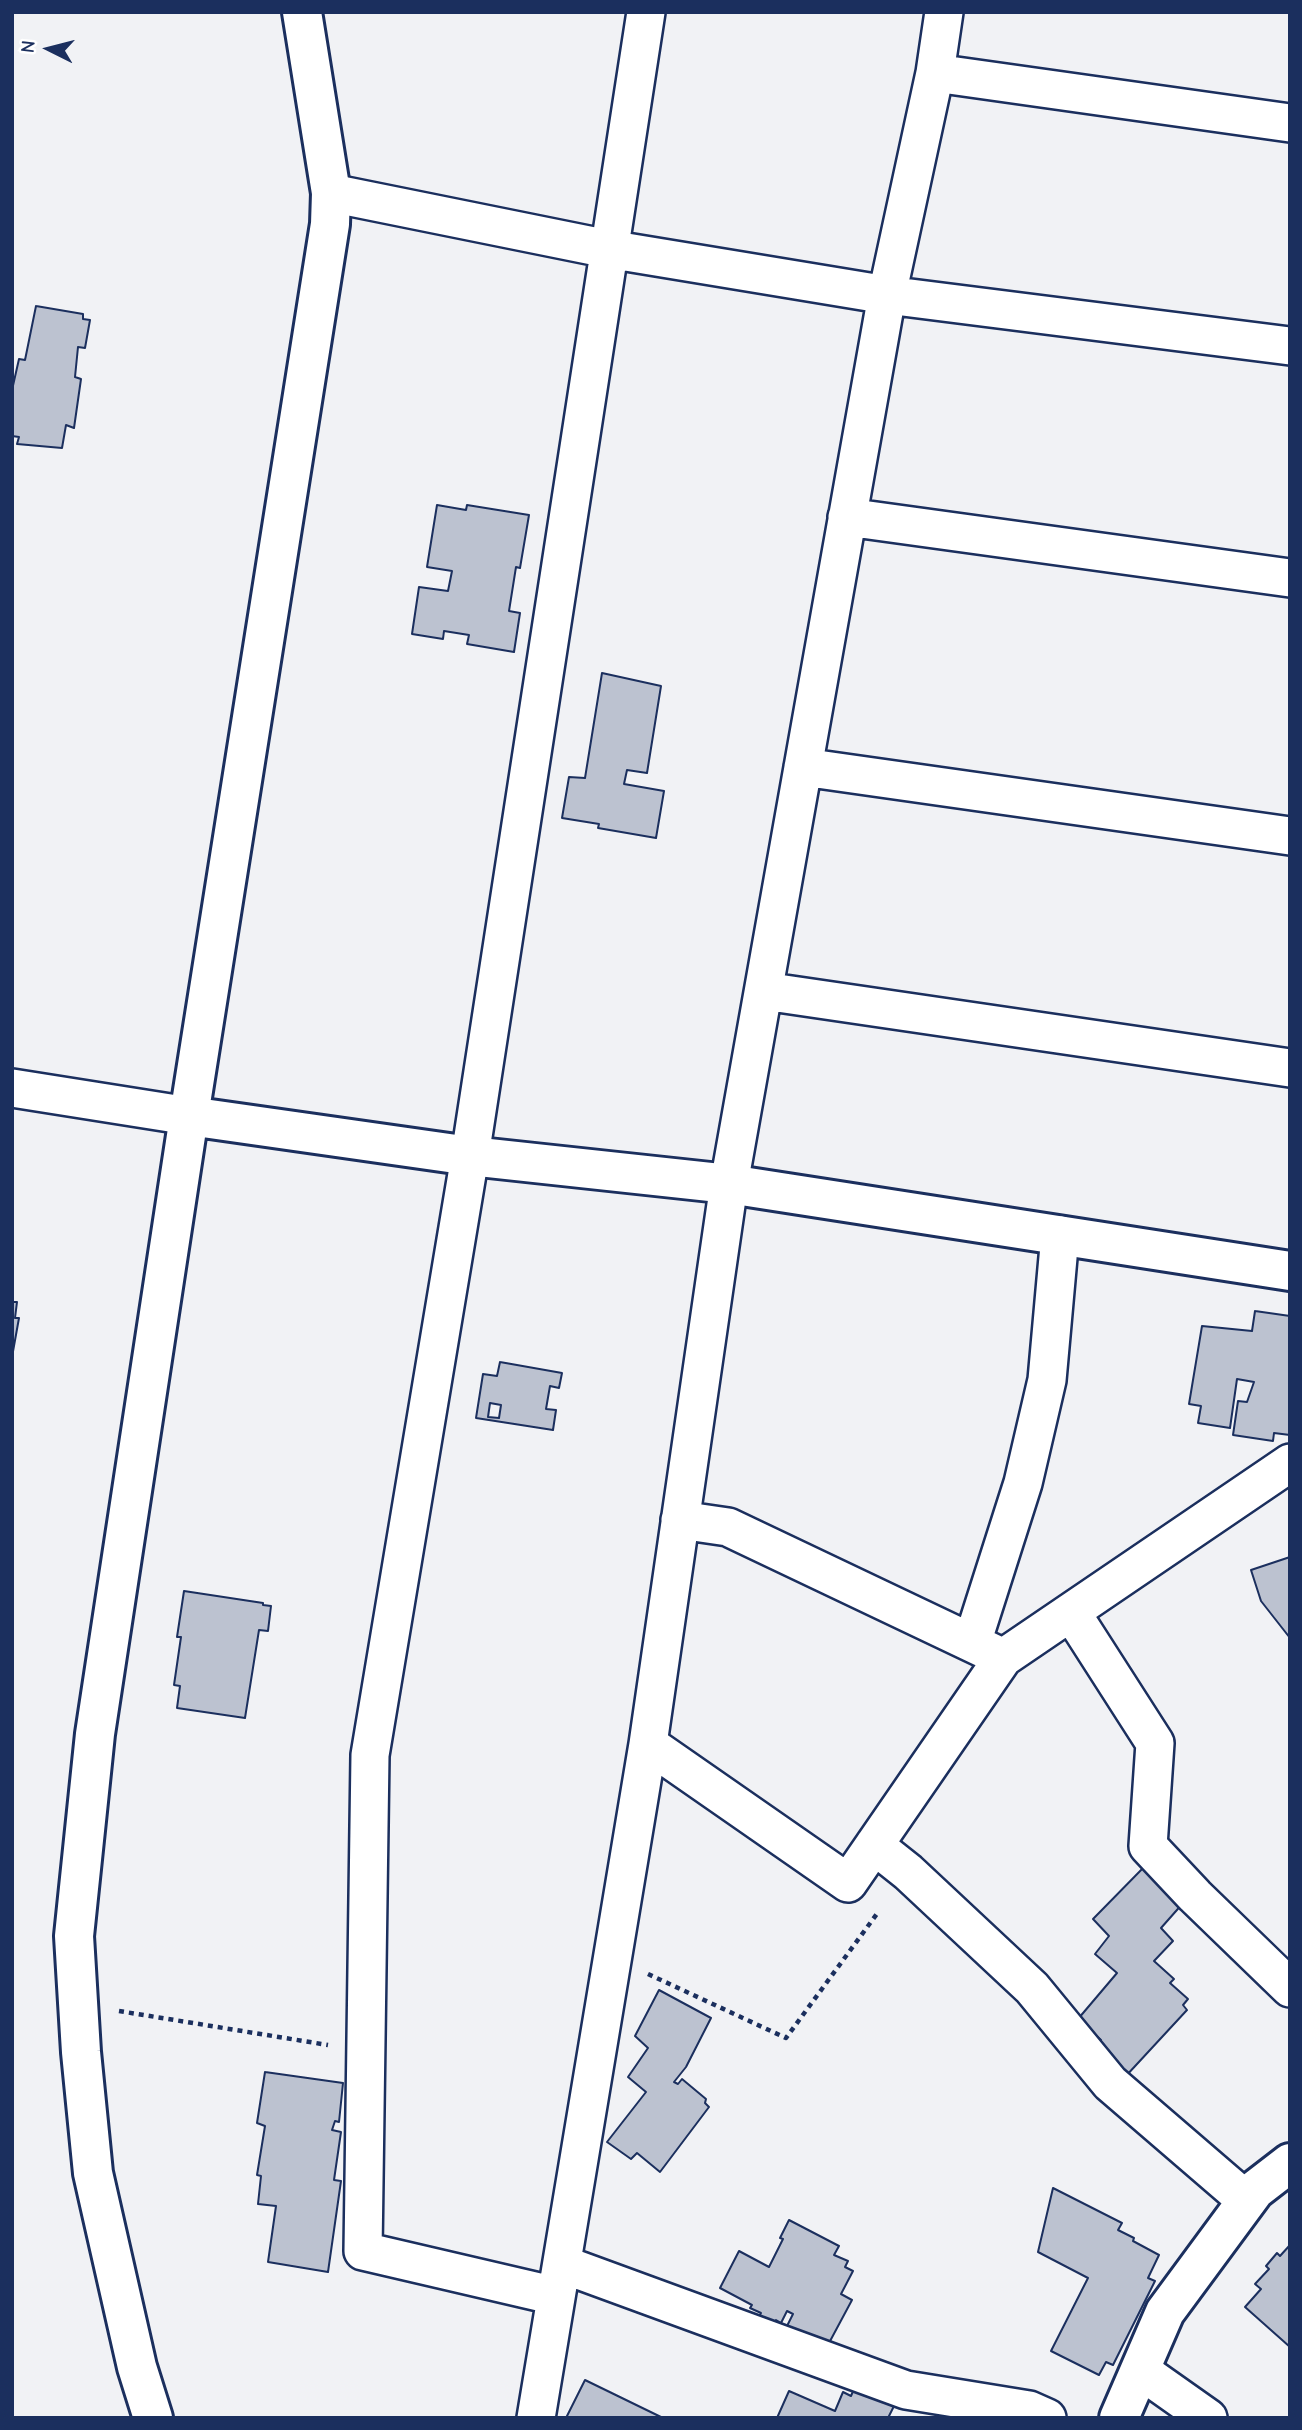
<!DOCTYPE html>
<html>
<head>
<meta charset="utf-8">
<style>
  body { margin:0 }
  #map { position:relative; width:1302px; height:2430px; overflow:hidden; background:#f1f2f5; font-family:"Comic Neue",sans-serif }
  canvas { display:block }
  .frame { position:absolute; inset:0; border:14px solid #1b2f5e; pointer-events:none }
  .north { position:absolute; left:14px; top:14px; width:70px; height:70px; -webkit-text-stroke:5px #fff; paint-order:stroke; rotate:276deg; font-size:19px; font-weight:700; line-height:28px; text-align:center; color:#1b2f5e }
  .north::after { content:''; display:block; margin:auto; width:24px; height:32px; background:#1b2f5e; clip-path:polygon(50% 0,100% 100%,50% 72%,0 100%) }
</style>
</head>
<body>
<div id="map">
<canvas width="1302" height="2430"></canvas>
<div class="frame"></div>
<div class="north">N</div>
</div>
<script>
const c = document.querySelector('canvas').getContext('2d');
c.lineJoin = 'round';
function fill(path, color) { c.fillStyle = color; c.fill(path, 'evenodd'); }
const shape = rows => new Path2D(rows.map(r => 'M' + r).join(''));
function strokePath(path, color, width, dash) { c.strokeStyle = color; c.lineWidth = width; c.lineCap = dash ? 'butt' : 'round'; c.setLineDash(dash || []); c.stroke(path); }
const building = shape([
  [36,306,83,314,83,319,90,320,85,348,78,347,75,377,81,379,74,428,66,425,62,448,17,444,19,437,12,436,12,390,19,359,25,360,36,306],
  [437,505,466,510,467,505,529,515,520,568,516,567,509,611,520,613,514,652,467,644,469,635,444,631,443,639,412,634,419,587,448,591,452,571,427,567,437,505],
  [602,673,661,686,647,773,627,770,624,784,664,791,656,838,598,828,599,824,562,818,569,777,585,778,602,673],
  [12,1302,17,1302,15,1318,19,1318,12,1357,12,1302],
  [1255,1311,1290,1316,1290,1435,1274,1433,1273,1441,1233,1435,1238,1401,1247,1402,1254,1382,1237,1379,1230,1428,1198,1423,1201,1406,1189,1404,1202,1326,1252,1331,1255,1311],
  [500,1362,562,1373,559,1388,550,1386,546,1409,556,1410,553,1430,476,1418,483,1374,497,1376,500,1362],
  [490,1403,501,1405,499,1418,488,1417,490,1403],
  [1290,1557,1290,1638,1261,1601,1251,1570,1290,1557],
  [184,1591,263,1603,263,1605,271,1606,268,1631,259,1630,245,1718,177,1708,180,1686,174,1685,181,1637,177,1637,184,1591],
  [1146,1865,1184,1902,1161,1928,1173,1941,1154,1961,1174,1979,1170,1983,1188,1999,1183,2005,1187,2010,1125,2077,1094,2048,1101,2040,1078,2019,1117,1973,1095,1954,1109,1936,1093,1919,1146,1865],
  [659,1990,711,2018,686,2067,674,2082,678,2084,682,2079,706,2099,705,2103,709,2107,660,2172,637,2153,631,2159,607,2142,646,2092,628,2077,648,2048,635,2036,659,1990],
  [265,2072,343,2083,339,2122,335,2121,332,2130,341,2132,334,2180,341,2181,328,2272,268,2262,276,2206,258,2204,261,2176,257,2175,265,2126,257,2123,265,2072],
  [1053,2188,1122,2223,1118,2230,1134,2238,1133,2241,1159,2255,1148,2278,1155,2281,1113,2365,1106,2362,1099,2375,1051,2351,1088,2278,1038,2252,1053,2188],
  [789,2220,839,2246,834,2255,848,2261,845,2267,853,2271,841,2294,852,2300,829,2343,824,2340,822,2346,786,2328,793,2314,787,2311,781,2323,776,2320,773,2325,758,2318,761,2313,750,2308,752,2305,720,2288,739,2251,769,2267,783,2239,780,2238,789,2220],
  [1290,2245,1290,2347,1245,2307,1261,2289,1255,2284,1269,2269,1266,2266,1277,2253,1280,2256,1290,2245],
  [585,2380,663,2418,566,2418,585,2380],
  [854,2389,894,2406,888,2418,777,2418,789,2391,835,2411,843,2392,851,2396,854,2389]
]);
fill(building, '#bcc2d0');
strokePath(building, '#1b2f5e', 2);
const street = shape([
  [935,73,1290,123],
  [331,193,608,249,887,295,1290,346],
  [847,517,1290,578],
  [803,767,1290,836],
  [764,991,1290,1068],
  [12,1088,189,1116],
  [680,1520,728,1527,993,1653],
  [1071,1612,1155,1743,1148,1846,1195,1896,1290,1988],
  [972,1643,1023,1483,1047,1380,1060,1235],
  [648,1744,848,1883,1003,1658,1290,1463],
  [874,1845,908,1872,1032,1988,1110,2083,1247,2201],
  [562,2264,906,2390,1029,2410,1047,2418],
  [556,2296,363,2251,370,1755,470,1156,646,12],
  [1140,2370,1208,2418],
  [536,2418,648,1744,729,1184,887,295,935,73,944,12]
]);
const secondary = shape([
  [189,1116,470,1156,729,1184,1290,1271],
  [153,2418,137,2367,93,2173,81,2052,74,1936,95,1734,189,1116,330,224,331,193,302,12],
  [1119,2418,1165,2312,1255,2190,1290,2163]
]);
strokePath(street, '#1b2f5e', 42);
strokePath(secondary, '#1b2f5e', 44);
strokePath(shape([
  [648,1974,786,2038,879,1911],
  [119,2011,328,2045]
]), '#1b2f5e', 4.5, [5, 5]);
strokePath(street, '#fff', 37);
strokePath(secondary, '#fff', 38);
</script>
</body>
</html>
